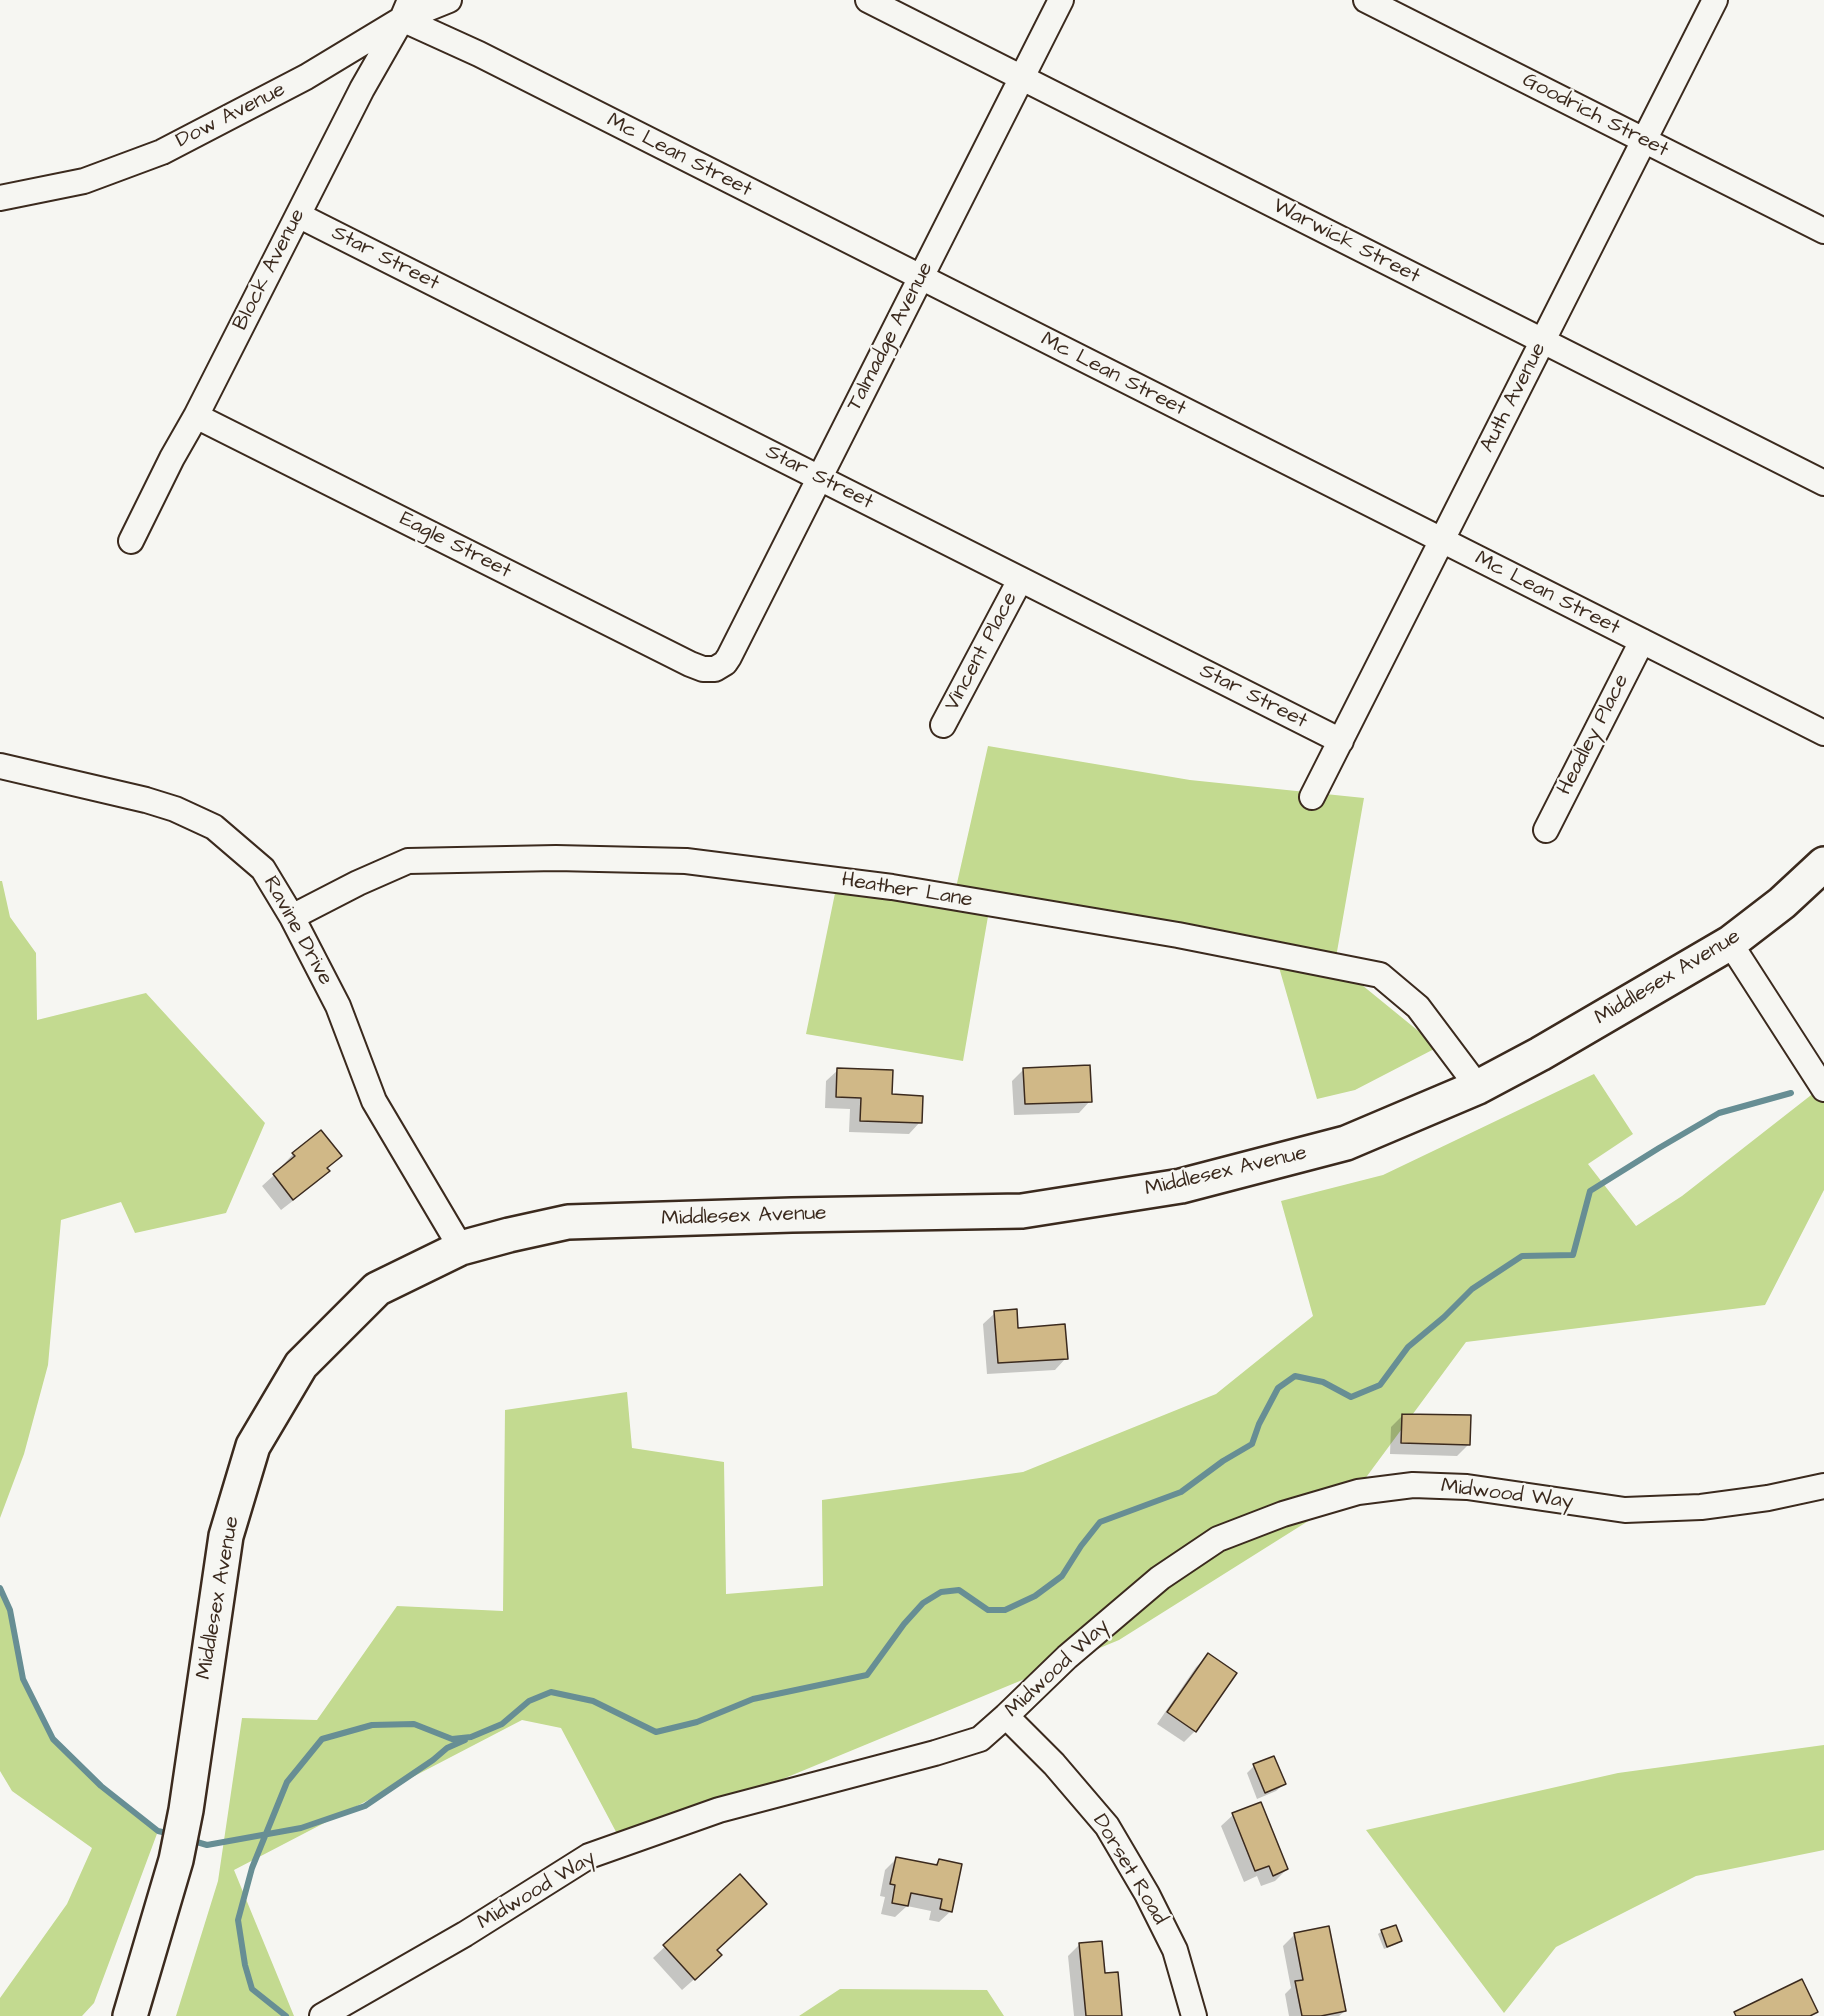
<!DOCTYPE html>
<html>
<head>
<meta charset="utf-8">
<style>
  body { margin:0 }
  canvas { display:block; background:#f6f6f2 }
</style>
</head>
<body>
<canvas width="1824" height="2016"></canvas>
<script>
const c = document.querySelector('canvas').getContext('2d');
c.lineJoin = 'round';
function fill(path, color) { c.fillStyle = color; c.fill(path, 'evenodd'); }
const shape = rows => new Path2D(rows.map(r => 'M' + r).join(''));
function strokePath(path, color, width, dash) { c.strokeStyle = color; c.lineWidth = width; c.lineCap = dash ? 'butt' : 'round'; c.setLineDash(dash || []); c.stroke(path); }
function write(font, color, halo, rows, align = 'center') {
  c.font = font + ' "Architects Daughter",sans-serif'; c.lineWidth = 4.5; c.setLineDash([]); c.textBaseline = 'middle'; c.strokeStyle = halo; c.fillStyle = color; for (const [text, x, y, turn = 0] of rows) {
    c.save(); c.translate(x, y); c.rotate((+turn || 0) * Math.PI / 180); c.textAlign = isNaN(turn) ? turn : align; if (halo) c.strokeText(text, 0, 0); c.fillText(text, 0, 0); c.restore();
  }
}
fill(shape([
  [988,746,1190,780,1364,798,1335,963,1438,1047,1355,1090,1317,1099,1274,950,991,899,963,1061,806,1034,840,869,955,892],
  [0,881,2,881,10,917,36,953,37,1020,146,993,265,1123,226,1213,135,1233,121,1202,61,1220,48,1365,24,1454,0,1518],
  [1594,1074,1633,1134,1588,1164,1636,1226,1682,1196,1824,1085,1824,1190,1765,1305,1466,1342,1356,1491,1119,1640,623,1845,561,1728,522,1720,234,1870,294,2016,176,2016,218,1881,242,1718,317,1720,397,1606,503,1611,505,1410,627,1392,632,1448,724,1462,726,1594,823,1586,822,1500,1023,1472,1216,1394,1313,1316,1281,1201,1383,1175],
  [0,1588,10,1610,23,1679,53,1739,101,1786,158,1831,94,2003,82,2016,0,2016,0,1998,67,1904,92,1848,12,1791,0,1771],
  [1824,1745,1824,1850,1696,1876,1556,1947,1504,2013,1366,1830,1618,1773],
  [840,1989,987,1990,1004,2016,799,2016]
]), '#c3da90');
fill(shape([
  [1024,1069,1090,1101,1079,1113,1014,1115,1012,1081],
  [838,1070,890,1096,920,1122,909,1134,849,1132,850,1109,825,1108,826,1081],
  [293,1154,340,1156,326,1169,328,1171,316,1183,281,1210,262,1186,283,1167,282,1166],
  [995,1313,1017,1330,1066,1358,1055,1370,987,1374,983,1324],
  [1402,1416,1469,1444,1457,1456,1390,1454,1391,1427],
  [1208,1655,1195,1731,1184,1742,1157,1724,1196,1667],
  [1254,1766,1284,1784,1276,1791,1257,1799,1247,1773],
  [1233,1815,1287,1869,1275,1881,1261,1886,1257,1876,1244,1882,1221,1826],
  [897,1858,933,1866,939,1861,951,1911,939,1922,929,1920,931,1911,907,1906,895,1917,881,1914,885,1897,880,1896,885,1870],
  [740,1876,708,1967,682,1990,653,1958],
  [1382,1931,1401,1941,1397,1944,1384,1949,1378,1934],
  [1295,1934,1345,2011,1339,2016,1289,2016,1285,1994,1291,1988,1283,1946],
  [1079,1945,1104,1975,1120,2016,1074,2016,1068,1956]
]), '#0003');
strokePath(shape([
  [0,1588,10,1610,23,1679,53,1739,101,1786,158,1831,171,1834],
  [190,1840,207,1845,301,1828,365,1806,433,1760,447,1748,465,1740],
  [286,2016,252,1989,245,1965,238,1920,252,1868,287,1782,322,1739,372,1725,414,1724,452,1739,471,1737,502,1724,529,1701,551,1692,593,1701,656,1732,697,1722,753,1699,867,1675,904,1624,923,1603,941,1592,959,1590,988,1610,1005,1610,1035,1596,1062,1576,1081,1546,1100,1522,1181,1492,1223,1461,1252,1444,1259,1424,1278,1388,1295,1376,1323,1382,1351,1397,1380,1385,1408,1347,1444,1317,1472,1289,1522,1256,1573,1255,1590,1191,1659,1148,1719,1113,1791,1093]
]), '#678e94', 6);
const building = shape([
  [1090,1065,1092,1102,1025,1104,1023,1068,1090,1065],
  [837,1068,893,1070,892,1094,923,1096,922,1123,860,1121,861,1098,836,1097,837,1068],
  [321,1130,342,1156,327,1168,330,1171,293,1200,273,1174,295,1156,292,1153,321,1130],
  [1017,1309,1018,1328,1065,1324,1068,1359,998,1363,994,1311,1017,1309],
  [1402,1414,1471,1415,1470,1445,1401,1443,1402,1414],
  [1208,1653,1237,1673,1196,1732,1167,1712,1208,1653],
  [1274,1756,1286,1784,1265,1793,1253,1764,1274,1756],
  [1261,1802,1288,1869,1273,1876,1269,1866,1255,1871,1232,1813,1261,1802],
  [896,1857,937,1865,939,1859,962,1864,952,1912,940,1909,942,1899,911,1893,908,1906,892,1903,895,1885,890,1884,896,1857],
  [740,1874,767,1904,717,1950,722,1955,695,1980,663,1945,740,1874],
  [1396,1925,1402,1941,1387,1947,1381,1930,1396,1925],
  [1329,1926,1346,2011,1321,2016,1302,2016,1295,1981,1303,1980,1294,1933,1329,1926],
  [1102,1941,1105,1973,1118,1972,1122,2016,1086,2016,1079,1943,1102,1941],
  [1802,1979,1818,2012,1810,2016,1736,2016,1734,2012,1802,1979]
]);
fill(building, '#d0b887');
strokePath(building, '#3b2a1e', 1.5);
const street = shape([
  [868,0,1824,483],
  [1366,0,1824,231],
  [402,19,479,54,1824,733],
  [0,198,84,181,162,152,306,77,402,19,449,0],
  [298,215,1341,741],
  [196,416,690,664,703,669,715,669,725,663,729,657,1061,0],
  [131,541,172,458,196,416,362,89,402,19,410,0],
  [943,725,1020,580],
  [0,766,146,800,175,809,214,827,263,869,292,917,338,1006,374,1101,461,1248],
  [1312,797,1715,0],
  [1546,830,1642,641],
  [292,917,358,883,408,861,556,858,686,861,892,887,1178,935,1380,975,1418,1007,1478,1087],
  [1730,943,1824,1089],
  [1006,1716,1054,1764,1107,1826,1147,1894,1175,1950,1194,2016],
  [322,2016,465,1934,589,1856,719,1810,935,1753,980,1739,1006,1716,1067,1657,1160,1578,1218,1539,1283,1514,1358,1492,1413,1485,1467,1487,1625,1510,1701,1507,1768,1498,1824,1486]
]);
const secondary = shape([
  [130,2016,176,1860,186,1810,226,1536,253,1446,301,1365,377,1289,461,1248,509,1235,568,1222,792,1215,1022,1211,1181,1186,1346,1143,1478,1087,1540,1054,1730,943,1782,903,1824,864]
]);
strokePath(street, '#3b2a1e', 28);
strokePath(secondary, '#3b2a1e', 38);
strokePath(street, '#f6f6f2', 24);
strokePath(secondary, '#f6f6f2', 33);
write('21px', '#3b2a1e', '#f6f6f2', [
  ["Dow Avenue",231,116,-27],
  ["Goodrich Street",1595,116,27],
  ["Mc Lean Street",679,156,27],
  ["Warwick Street",1346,242,27],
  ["Star Street",385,259,27],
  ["Block Avenue",270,270,-63],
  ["Talmadge Avenue",891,337,-63],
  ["Mc Lean Street",1113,375,27],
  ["Auth Avenue",1514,398,-63],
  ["Star Street",819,478,27],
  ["Eagle Street",455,546,27],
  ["Mc Lean Street",1547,594,27],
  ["Vincent Place",982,652,-62],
  ["Star Street",1253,697,27],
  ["Headley Place",1594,735,-63],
  ["Heather Lane",907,891,9],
  ["Ravine Drive",297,931,61],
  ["Middlesex Avenue",1668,978,-31],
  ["Middlesex Avenue",1226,1172,-13],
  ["Middlesex Avenue",744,1217,-2],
  ["Midwood Way",1507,1495,7],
  ["Middlesex Avenue",219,1598,-80],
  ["Midwood Way",1058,1669,-43],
  ["Dorset Road",1129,1870,59],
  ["Midwood Way",537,1891,-31]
]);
</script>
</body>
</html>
